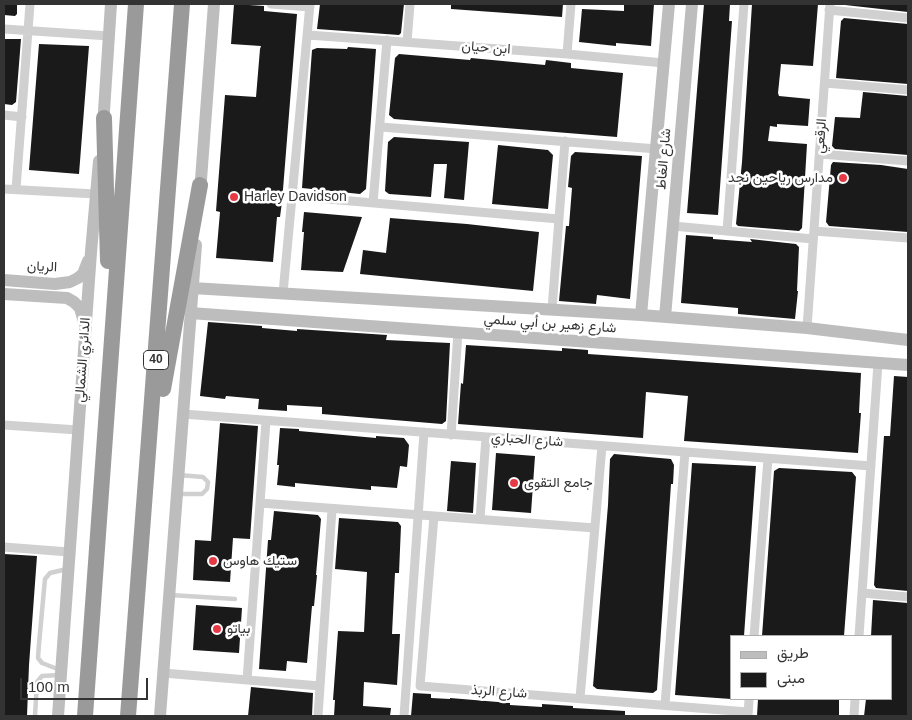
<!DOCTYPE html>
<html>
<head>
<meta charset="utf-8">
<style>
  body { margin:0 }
  #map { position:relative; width:912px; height:720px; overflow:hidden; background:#fff; font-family:Arial,Vazirmatn,sans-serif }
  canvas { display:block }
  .frame { position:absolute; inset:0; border:5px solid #333; pointer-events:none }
  .legend { position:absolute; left:730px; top:635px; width:162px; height:65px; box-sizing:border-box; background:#fff; border:1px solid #adadad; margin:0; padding:6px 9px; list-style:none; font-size:15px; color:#333 }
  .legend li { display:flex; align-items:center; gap:10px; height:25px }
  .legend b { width:25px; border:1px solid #adadad }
  .scale { position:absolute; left:20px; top:678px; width:128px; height:22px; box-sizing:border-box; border:2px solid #333; border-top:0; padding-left:6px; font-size:15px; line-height:18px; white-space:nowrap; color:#333; -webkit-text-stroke:4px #fff; paint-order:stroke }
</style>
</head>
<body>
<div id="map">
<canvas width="912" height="720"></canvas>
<div class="frame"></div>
<ul class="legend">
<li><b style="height:6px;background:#bdbdbd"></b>طريق</li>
<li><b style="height:14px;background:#1a1a1a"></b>مبنى</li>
</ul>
<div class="scale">100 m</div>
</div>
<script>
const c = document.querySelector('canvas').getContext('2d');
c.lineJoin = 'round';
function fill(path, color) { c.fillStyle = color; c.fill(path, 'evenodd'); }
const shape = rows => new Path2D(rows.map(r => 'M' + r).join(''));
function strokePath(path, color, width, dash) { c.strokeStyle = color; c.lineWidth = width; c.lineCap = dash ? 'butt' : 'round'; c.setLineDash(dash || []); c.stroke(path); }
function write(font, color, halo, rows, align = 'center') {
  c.font = font + ' Arial,Vazirmatn,sans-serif'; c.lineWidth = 5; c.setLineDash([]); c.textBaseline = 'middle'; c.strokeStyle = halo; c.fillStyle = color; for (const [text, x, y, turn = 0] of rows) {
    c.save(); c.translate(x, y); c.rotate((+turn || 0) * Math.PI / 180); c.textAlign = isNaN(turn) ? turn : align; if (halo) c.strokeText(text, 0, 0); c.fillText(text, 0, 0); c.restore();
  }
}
fill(shape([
  [4,4,17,4,17,14,15,16,4,15],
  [234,4,264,6,264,11,297,14,282,202,280,217,277,217,273,262,216,258,220,212,216,211,225,95,256,97,260,49,261,46,231,44],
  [320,4,404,4,401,33,399,35,317,29],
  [451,4,563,4,562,17,451,9],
  [624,4,654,4,651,46,616,43,616,46,579,42,582,9,624,11],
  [704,4,730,4,729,21,732,21,718,215,687,213],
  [752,4,818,4,813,66,781,64,778,93,779,96,810,99,808,126,777,124,777,127,770,126,768,141,807,144,802,228,799,231,738,226,736,224,742,162],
  [844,4,908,4,908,12,845,5],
  [844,18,908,24,908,84,836,78,841,21],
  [4,39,21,39,16,102,12,105,4,104],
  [39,44,89,46,79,174,29,170],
  [348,47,376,49,366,189,360,194,302,188,312,50,317,48,347,49],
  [399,54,470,60,471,58,545,65,546,60,571,63,571,68,623,73,617,137,394,119,389,115,395,58],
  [863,92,908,96,908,155,835,149,832,146,835,117,860,118],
  [394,137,469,142,464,200,444,198,447,164,434,164,431,197,389,194,385,191,388,142],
  [498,145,548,150,553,155,548,209,492,204],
  [575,152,642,156,630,299,597,295,596,304,559,301,566,226,569,226,572,188,568,187,571,156],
  [833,162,881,165,908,169,908,232,829,226,826,222,831,165],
  [304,212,362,217,343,272,301,270,304,232,302,232],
  [390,218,467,224,539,232,533,291,360,274,363,250,386,253],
  [686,235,713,237,713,239,752,242,750,239,796,244,799,247,797,291,798,291,795,319,738,314,738,308,681,303],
  [208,322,262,326,262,328,297,331,297,329,387,335,386,340,450,343,446,421,442,424,322,414,322,407,287,405,287,411,258,409,259,399,226,396,225,399,200,396],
  [466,345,562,351,562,348,588,350,588,354,861,373,859,413,861,413,858,453,684,441,688,396,646,392,643,438,458,424,461,383,463,384],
  [894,376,908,377,908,591,876,588,874,585,884,436,890,436],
  [220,423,258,426,250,539,233,538,230,582,193,580,195,540,211,541],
  [280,428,299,429,299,431,376,438,376,436,404,438,409,445,407,467,400,466,397,488,371,486,371,490,295,483,295,487,277,485,279,465,277,465],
  [496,453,535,456,531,513,492,510],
  [614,454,671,459,674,465,673,484,671,484,657,690,653,693,597,689,593,686,608,505,610,459],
  [451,461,476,463,473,513,447,511],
  [692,463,756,466,744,636,731,636,731,699,675,695],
  [779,468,852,472,856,477,844,636,762,636,774,471],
  [274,511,318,515,321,519,316,575,317,575,314,606,312,606,307,663,287,661,286,671,259,669,268,540,271,540],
  [339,518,398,522,401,526,399,573,395,573,392,634,400,634,397,685,364,682,363,706,391,708,390,716,334,716,335,700,333,700,338,631,364,632,367,572,335,569],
  [4,554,37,556,29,665,27,716,4,716],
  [873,600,908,603,908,716,864,716,866,699,891,699,891,636,871,636],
  [196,605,242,608,239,653,193,650],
  [251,687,313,693,312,716,248,716],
  [413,693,431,694,431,698,450,699,450,698,510,703,510,705,542,707,542,704,573,706,573,708,625,711,625,716,411,716],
  [758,699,839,699,839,716,757,716]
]), '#1a1a1a');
strokePath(shape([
  [178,494,202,494,207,489,208,482,203,477,179,475],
  [170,595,235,599],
  [60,670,42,663,38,658,39,644,45,579,50,573,67,569],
  [35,716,37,682,42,676,59,675]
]), '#d0d0d0', 4.5);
strokePath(shape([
  [271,4,310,7],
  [829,10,908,18],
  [4,29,109,36],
  [308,35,567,54,664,63],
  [407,42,410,4],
  [567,54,571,4],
  [825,83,908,90],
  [4,115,22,117],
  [381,127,657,149],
  [820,154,908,161],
  [4,189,96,194],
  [16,189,30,4],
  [293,196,559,219],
  [373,203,387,40],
  [673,226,813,239],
  [727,231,744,4],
  [814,231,908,238],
  [283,293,310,4],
  [552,309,565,141],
  [807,328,830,4],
  [183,414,871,466],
  [4,425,78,430],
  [451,435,458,332],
  [260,503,595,528],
  [434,516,420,686,748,712],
  [480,519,486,437],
  [4,547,69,552],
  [862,593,908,597],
  [754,636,768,459],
  [859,636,878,363],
  [163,673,320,686],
  [247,680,266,421],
  [580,698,602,446],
  [665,705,685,452],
  [318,716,332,509],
  [404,716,424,432],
  [748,716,749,699],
  [854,716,855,699]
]), '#d0d0d0', 9);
strokePath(shape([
  [103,126,111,4],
  [200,193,214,4],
  [4,280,55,284,70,282,78,278,83,274,88,261],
  [192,288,641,315,807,328,908,340],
  [4,294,67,298,74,302,80,308,84,322],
  [190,313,908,365],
  [641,315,669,4],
  [665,317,692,4],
  [58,716,91,252,99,161],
  [160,716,196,245]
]), '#bdbdbd', 12);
strokePath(shape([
  [104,118,108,261],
  [163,389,200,185],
  [85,716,136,4],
  [128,716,182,4]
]), '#9a9a9a', 16);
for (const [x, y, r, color] of [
  [843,178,5,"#e63946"],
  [234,197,5,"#e63946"],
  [514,483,5,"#e63946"],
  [213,561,5,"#e63946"],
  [217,629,5,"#e63946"]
]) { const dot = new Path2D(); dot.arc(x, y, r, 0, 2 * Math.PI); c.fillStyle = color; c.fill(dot); strokePath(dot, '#fff', 2); }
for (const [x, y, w] of [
  [156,360,25]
]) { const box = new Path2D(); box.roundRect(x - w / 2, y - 9.5, w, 19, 4); c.fillStyle = '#fff'; c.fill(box); strokePath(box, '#333', 1); }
write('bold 12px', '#333', null, [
  ["40",156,360]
]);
write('14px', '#333', '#fff', [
  ["ابن حيان",486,48,4],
  ["الرقعي",821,136,-86],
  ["شارع الغاط",664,159,-85],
  ["الريان",42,267,2],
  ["شارع زهير بن أبي سلمي",550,324,4],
  ["الدائري الشمالي",83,360,-86],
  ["شارع الحباري",527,440,4],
  ["شارع الربذ",499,692,4]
]);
write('14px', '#333', '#fff', [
  ["مدارس رياحين نجد",833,178,"right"],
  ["Harley Davidson",244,197],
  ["جامع التقوى",524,483],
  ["ستيك هاوس",223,561],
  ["بياتو",227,629]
], 'left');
</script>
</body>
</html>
